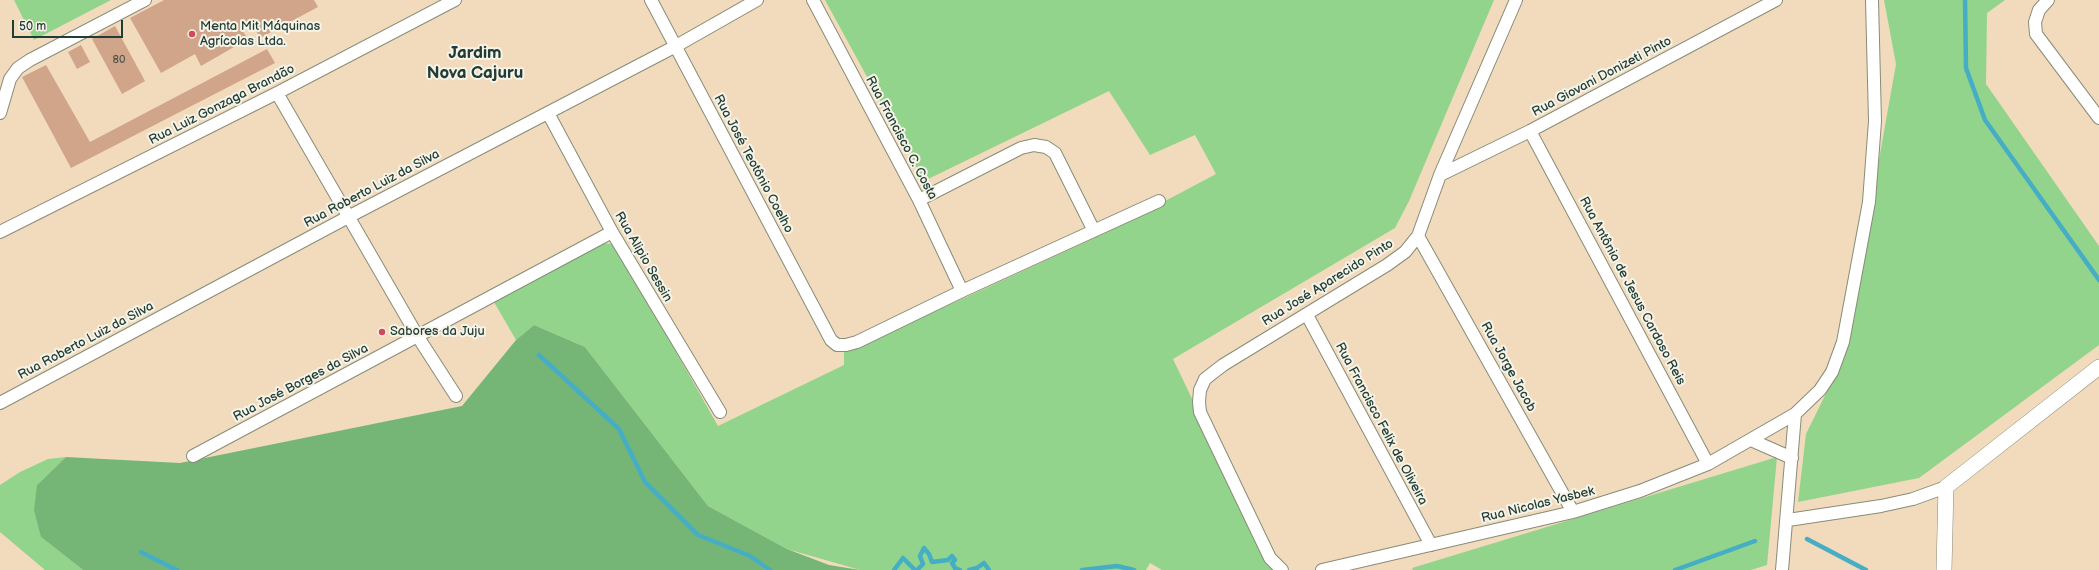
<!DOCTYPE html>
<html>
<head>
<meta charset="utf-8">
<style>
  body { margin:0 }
  #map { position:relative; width:2099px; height:570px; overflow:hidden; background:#f1dbbc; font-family:"Balsamiq Sans",sans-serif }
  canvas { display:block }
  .scale { position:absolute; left:12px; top:20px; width:111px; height:18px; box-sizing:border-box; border:2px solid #1f3d34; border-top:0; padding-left:5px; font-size:12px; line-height:14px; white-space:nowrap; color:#1f3d34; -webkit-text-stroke:3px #f7f3e8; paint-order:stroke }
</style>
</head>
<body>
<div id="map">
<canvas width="2099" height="570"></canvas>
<div class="scale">50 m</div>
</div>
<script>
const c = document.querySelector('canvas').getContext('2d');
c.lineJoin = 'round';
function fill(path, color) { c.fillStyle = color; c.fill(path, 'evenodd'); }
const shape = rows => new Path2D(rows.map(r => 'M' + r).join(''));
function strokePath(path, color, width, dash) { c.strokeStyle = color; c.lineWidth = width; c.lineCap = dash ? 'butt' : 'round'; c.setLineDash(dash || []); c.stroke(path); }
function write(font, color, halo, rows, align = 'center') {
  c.font = font + ' "Balsamiq Sans",sans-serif'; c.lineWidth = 4; c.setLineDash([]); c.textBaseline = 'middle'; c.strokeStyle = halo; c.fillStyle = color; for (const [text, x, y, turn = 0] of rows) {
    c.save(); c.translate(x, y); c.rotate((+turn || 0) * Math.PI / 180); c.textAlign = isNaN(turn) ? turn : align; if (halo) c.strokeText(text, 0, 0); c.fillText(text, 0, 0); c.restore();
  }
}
fill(shape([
  [14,0,111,0,34,40],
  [825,0,1494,0,1409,201,1395,228,1173,359,1274,570,1162,570,1150,563,1146,570,860,570,787,549,708,506,585,347,534,325,516,340,494,302,598,243,615,244,718,426,844,365,844,352,971,295,1103,234,1216,174,1195,135,1150,155,1109,91,924,181],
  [1884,0,2005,0,1987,13,1986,84,2099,246,2099,345,1919,478,1798,502,1806,434,1844,357,1896,64],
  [66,457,38,484,41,537,83,570,45,570,0,532,0,485,20,472,48,459],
  [1777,457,1767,565,1751,570,1413,570,1412,568]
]), '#92d48b');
fill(shape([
  [534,325,585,347,708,506,787,549,829,565,860,570,83,570,41,537,34,510,37,485,66,457,180,463,462,406,516,340]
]), '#75b677');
strokePath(shape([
  [1965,0,1966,68,1985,120,2099,280],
  [539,355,619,429,645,482,698,535,750,556,770,570],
  [1807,539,1866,570],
  [141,552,177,570],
  [894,570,903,558,915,570],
  [917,570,923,564,920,556,924,548,929,554,932,562,948,560,952,556,955,560,952,563,955,568,960,570],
  [969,570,977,568,984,563,989,570],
  [1082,570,1117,566,1134,570],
  [1675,570,1755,541]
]), '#45aec5', 4.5);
fill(shape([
  [164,0,314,0,318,7,260,38,252,23,242,30,248,39,201,66,195,54,161,73,130,18],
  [115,26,145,81,122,94,92,39],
  [81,45,90,62,77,69,68,52],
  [267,49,275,63,71,168,22,77,46,65,90,142]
]), '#d1a58a');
const minor = shape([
  [651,0,831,340,837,345,846,345,857,342,962,291,1159,201],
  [813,0,919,200,962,291],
  [2048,0,2039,10,2035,22,2036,34,2099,118],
  [277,93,418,337,456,396],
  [0,113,10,79,18,68,30,60,145,0],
  [548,113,612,232,720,412],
  [1530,131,1708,464],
  [1440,175,1530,131,1776,0],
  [919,200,1021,148,1034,145,1046,147,1055,153,1094,231],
  [0,232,277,93,455,0],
  [1418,236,1573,512],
  [1307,315,1431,545],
  [0,403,350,216,676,46,757,0],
  [1751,440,1792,458],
  [193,456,612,232],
  [1788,520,1881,506,1913,499,1946,487],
  [1282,570,1270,558,1200,412,1199,402,1200,390,1205,379,1223,365,1387,265,1405,252,1418,236,1440,175,1516,0],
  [1322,570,1573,512,1640,491,1708,464,1795,414],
  [1782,570,1795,414,1820,390,1832,372,1843,342,1869,202,1875,121,1872,0]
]);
const tertiary = shape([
  [1944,570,1946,487,2099,367]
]);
strokePath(minor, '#888c78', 14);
strokePath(tertiary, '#888c78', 16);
strokePath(minor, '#fff', 12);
strokePath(tertiary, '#fff', 15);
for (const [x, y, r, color] of [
  [192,34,4,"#d1495b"],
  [382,332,4,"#d1495b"]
]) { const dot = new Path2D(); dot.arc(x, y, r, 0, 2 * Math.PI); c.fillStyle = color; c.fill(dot); strokePath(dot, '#f7f3e8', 1.5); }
write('11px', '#4c574a', null, [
  ["80",119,60]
]);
write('13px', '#1f3d34', '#f7f3e8', [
  ["Menta Mit Máquinas",200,27],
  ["Agrícolas Ltda.",200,42],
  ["Sabores da Juju",390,332]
], 'left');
write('13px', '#1f3d34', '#f7f3e8', [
  ["Rua Giovani Donizeti Pinto",1602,77,-28],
  ["Rua Luiz Gonzaga Brandão",222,105,-27],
  ["Rua Francisco C. Costa",901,138,62],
  ["Rua José Teotônio Coelho",753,164,62],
  ["Rua Roberto Luiz da Silva",372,189,-28],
  ["Rua Alipio Sessin",643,257,60],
  ["Rua José Aparecido Pinto",1328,283,-32],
  ["Rua Antônia de Jesus Cardoso Reis",1632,291,62],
  ["Rua Roberto Luiz da Silva",86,341,-28],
  ["Rua Jorge Jacob",1508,367,61],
  ["Rua José Borges da Silva",301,383,-28],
  ["Rua Francisco Felix de Oliveira",1381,424,62],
  ["Rua Nicolas Yasbek",1538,505,-14]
]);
write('bold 17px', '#1f3d34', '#f7f3e8', [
  ["Jardim",475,54],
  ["Nova Cajuru",475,74]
]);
</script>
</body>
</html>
